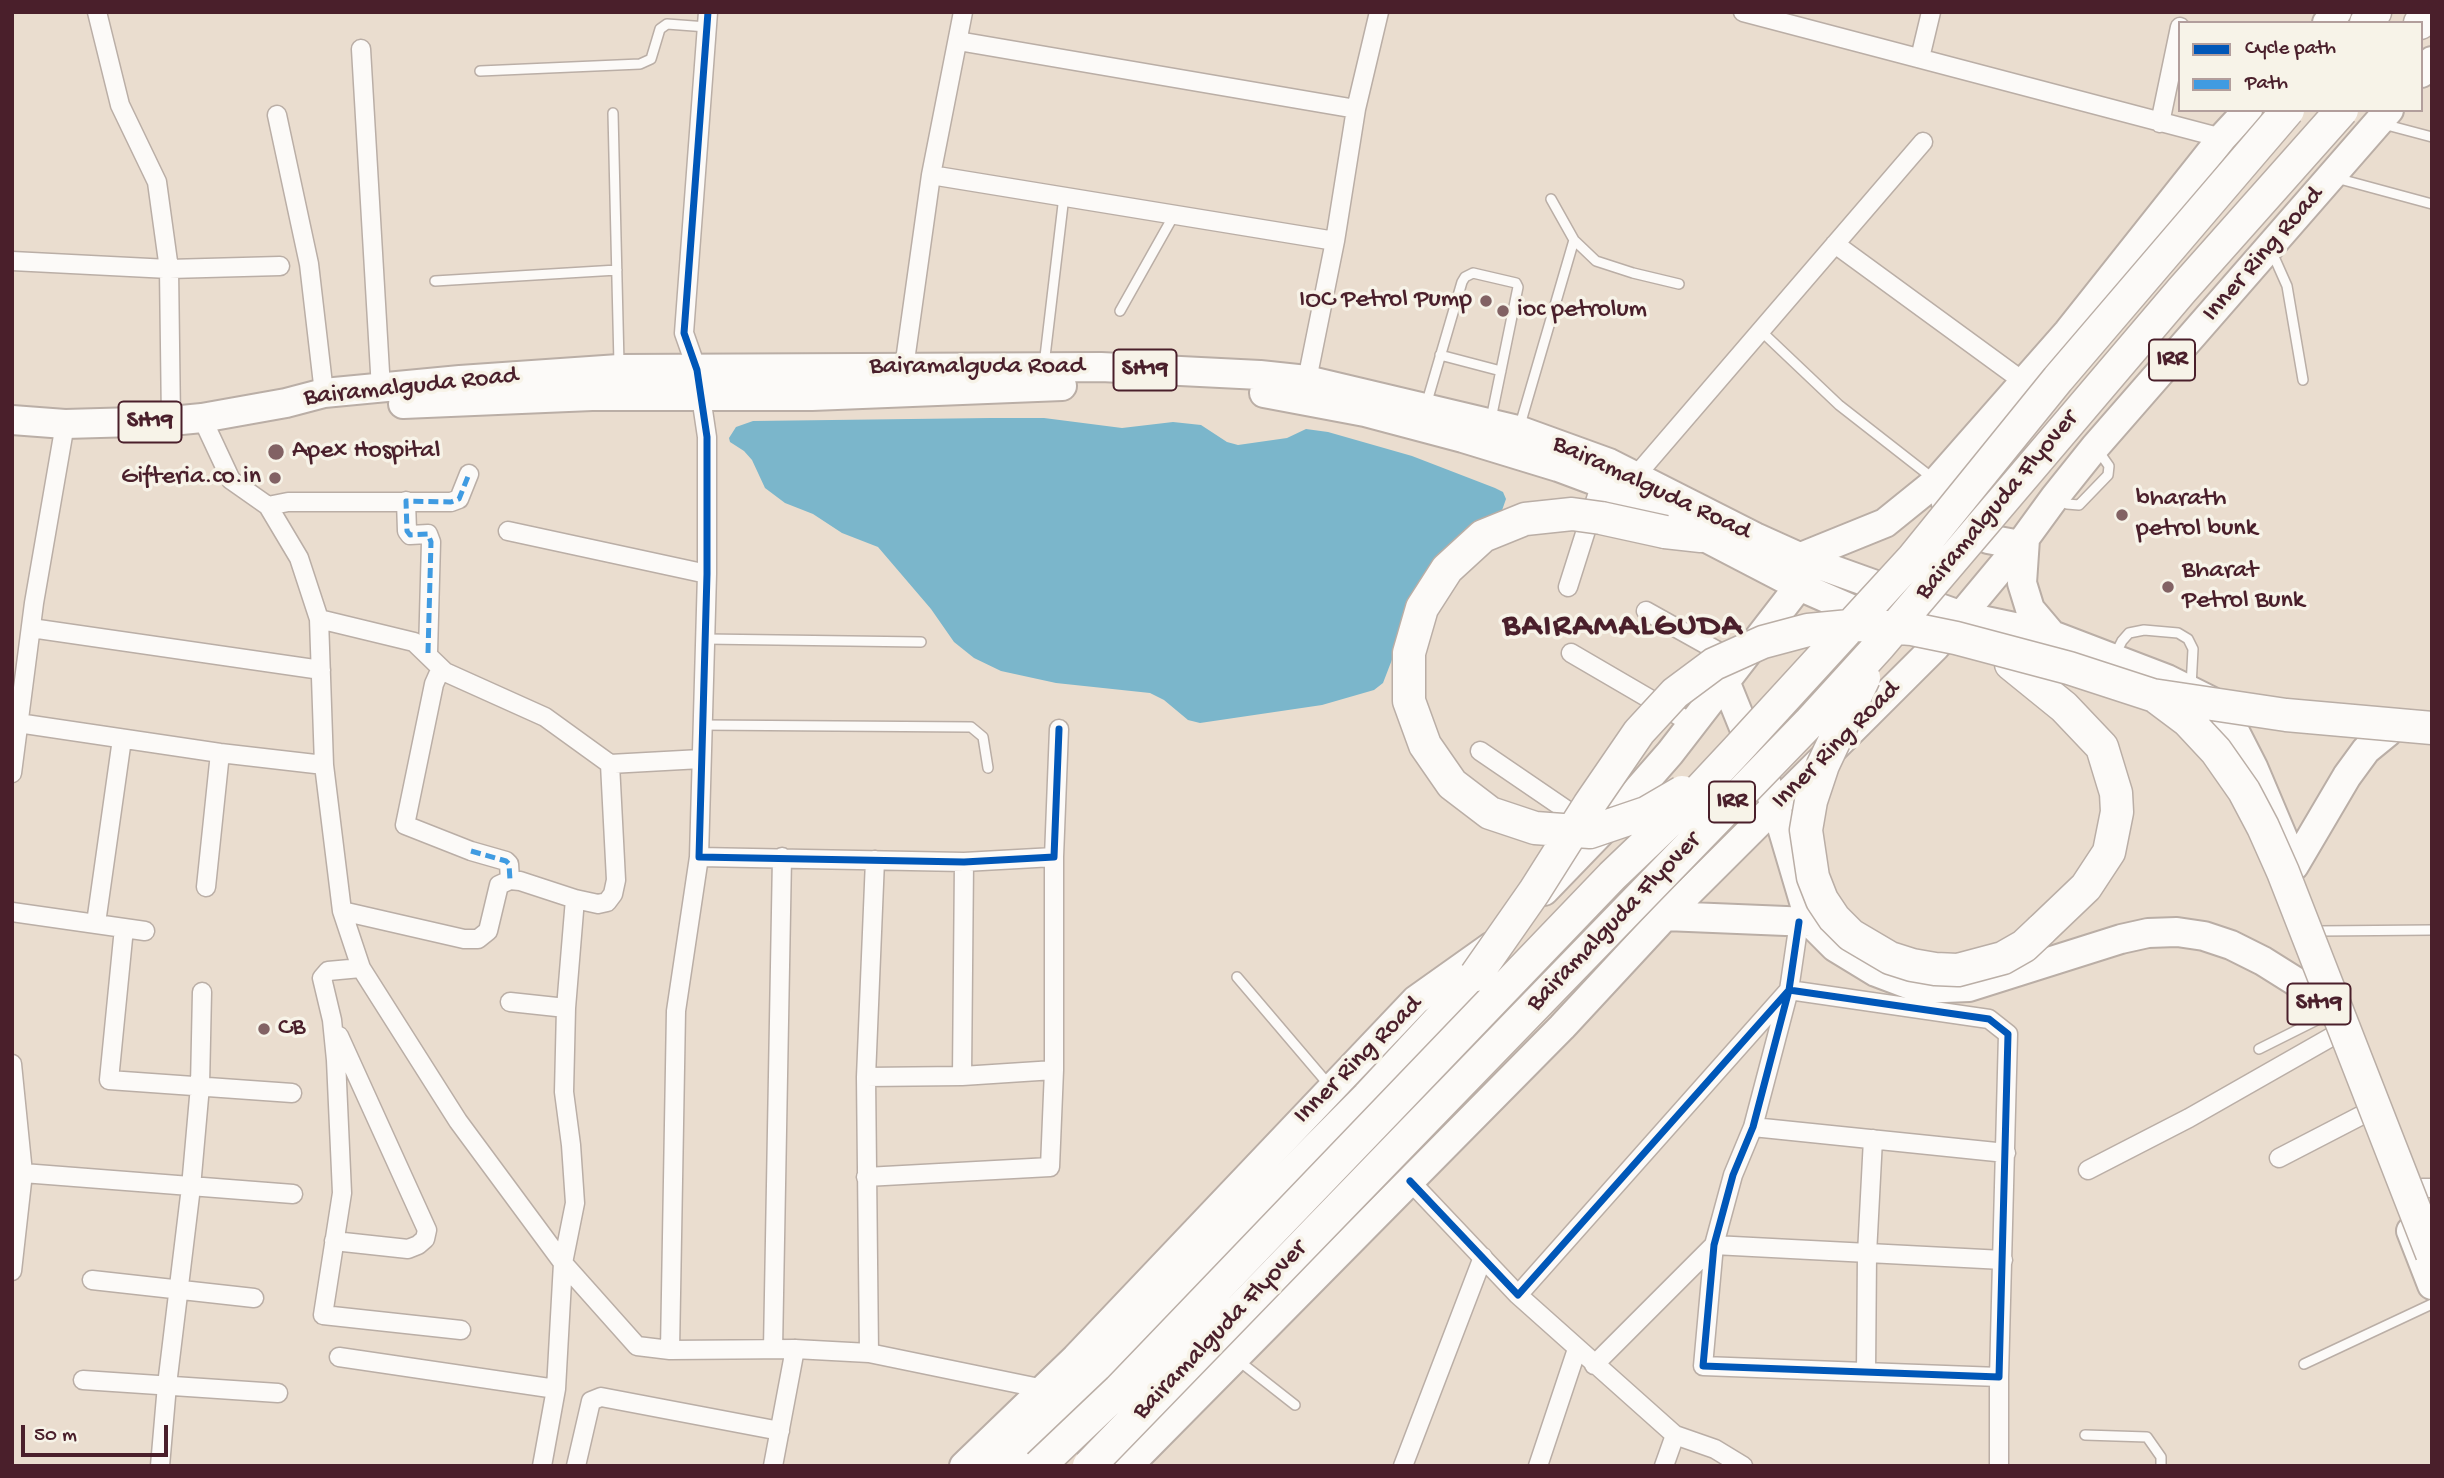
<!DOCTYPE html>
<html>
<head>
<meta charset="utf-8">
<style>
  body { margin:0 }
  #map { position:relative; width:2444px; height:1478px; overflow:hidden; background:#eaddcf; font-family:"Gochi Hand",sans-serif }
  canvas { display:block }
  .frame { position:absolute; inset:0; border:14px solid #4a1f2b; pointer-events:none }
  .legend { position:absolute; left:2178px; top:21px; width:245px; height:91px; box-sizing:border-box; background:#f7f3e8; border:2px solid #b29e9c; margin:0; padding:9px 12px; list-style:none; font-size:21px; color:#4a1f2b }
  .legend li { display:flex; align-items:center; gap:14px; height:35px }
  .legend b { width:35px; border:2px solid #b29e9c }
  .scale { position:absolute; left:21px; top:1425px; width:147px; height:32px; box-sizing:border-box; border:4px solid #4a1f2b; border-top:0; padding-left:9px; font-size:21px; line-height:24px; white-space:nowrap; color:#4a1f2b; -webkit-text-stroke:5px #f7f3e8; paint-order:stroke }
</style>
</head>
<body>
<div id="map">
<canvas width="2444" height="1478"></canvas>
<div class="frame"></div>
<ul class="legend">
<li><b style="height:9px;background:#0057b8"></b>Cycle path</li>
<li><b style="height:9px;background:#409be1"></b>Path</li>
</ul>
<div class="scale">50 m</div>
</div>
<script>
const c = document.querySelector('canvas').getContext('2d');
c.lineJoin = 'round';
function fill(path, color) { c.fillStyle = color; c.fill(path, 'evenodd'); }
const shape = rows => new Path2D(rows.map(r => 'M' + r).join(''));
function strokePath(path, color, width, dash) { c.strokeStyle = color; c.lineWidth = width; c.lineCap = dash ? 'butt' : 'round'; c.setLineDash(dash || []); c.stroke(path); }
function write(font, color, halo, rows, align = 'center') {
  c.font = font + ' "Gochi Hand",sans-serif'; c.lineWidth = 7; c.setLineDash([]); c.textBaseline = 'middle'; c.strokeStyle = halo; c.fillStyle = color; for (const [text, x, y, turn = 0] of rows) {
    c.save(); c.translate(x, y); c.rotate((+turn || 0) * Math.PI / 180); c.textAlign = isNaN(turn) ? turn : align; if (halo) c.strokeText(text, 0, 0); c.fillText(text, 0, 0); c.restore();
  }
}
fill(shape([
  [990,418,1044,418,1122,428,1173,422,1201,425,1227,442,1238,445,1287,438,1306,429,1328,432,1412,456,1495,488,1503,492,1506,499,1500,516,1393,657,1383,683,1374,690,1322,705,1200,723,1188,720,1164,700,1150,693,1056,683,1001,671,974,658,954,642,931,609,878,547,842,533,813,514,785,503,765,488,752,460,744,451,730,442,729,438,736,427,753,421]
]), '#7bb6cb');
const lane = shape([
  [480,71,640,64,651,59,660,29,667,24,707,27],
  [613,113,619,364],
  [2383,124,2432,137],
  [2336,178,2432,204],
  [1574,240,1596,261,1633,273,1679,284],
  [2271,250,2287,286,2303,380],
  [435,281,617,270],
  [1120,311,1174,215],
  [1761,331,1839,405,1935,480],
  [1440,355,1501,371],
  [1044,365,1064,196],
  [1426,405,1462,282,1465,277,1473,273,1516,283,1518,287,1491,419],
  [1520,425,1574,240,1551,199],
  [2058,499,2067,504,2079,505,2108,475,2109,466,2097,449],
  [705,639,921,642],
  [2115,655,2122,641,2129,633,2144,630,2178,633,2188,639,2193,649,2191,687],
  [701,725,971,727,983,737,988,768],
  [2320,931,2432,930],
  [1237,977,1329,1085],
  [2259,1049,2325,1016],
  [1239,1361,1295,1405],
  [2304,1364,2432,1304],
  [2085,1435,2147,1437,2161,1457,2161,1466]
]);
const street = shape([
  [708,12,684,333,697,370,707,437,707,574,699,857,964,862,1054,857,1059,729],
  [1743,12,2222,138],
  [958,41,1356,109],
  [361,49,381,389],
  [1920,58,1931,12],
  [277,115,309,264,324,393],
  [2160,123,2180,27],
  [931,175,1335,241],
  [1835,244,2024,382],
  [12,261,169,269,157,182,120,105,97,12],
  [904,368,931,175,963,12],
  [1307,380,1335,241,1356,109,1379,12],
  [202,418,231,480,268,506,299,558,319,619,324,765,342,911,361,968,458,1121,563,1263,556,1389,542,1466],
  [171,421,169,269,280,266],
  [1634,478,1923,142],
  [406,501,407,531,410,535,428,534,431,542,428,653],
  [268,506,288,502,451,502,459,499,469,474],
  [508,531,707,574],
  [1568,587,1601,483],
  [1646,611,1732,659],
  [319,619,414,642,445,672,545,717,610,764,701,759],
  [31,628,321,670],
  [1571,653,1691,723],
  [445,672,438,675,434,684,405,825,471,851,506,861,509,864,510,880],
  [18,723,220,753,324,765],
  [1480,751,1587,824],
  [12,773,34,603,65,424],
  [206,887,220,753],
  [575,899,566,1008,564,1092,571,1145,575,1203,563,1263,637,1346,670,1350,795,1349,869,1353,1044,1389],
  [342,911,464,939,478,939,488,931,499,885,510,880,520,881,575,899,598,904,607,902,613,894,616,880,610,764],
  [12,912,145,931],
  [96,923,122,739],
  [124,928,109,1080,292,1093],
  [361,968,328,971,322,978,332,1020,336,1060,342,1193,323,1315,461,1330],
  [510,1002,566,1008],
  [12,1064,23,1173,12,1271],
  [962,1076,1054,1070,1054,857],
  [866,1077,962,1076,964,862],
  [1753,1127,2006,1153],
  [2279,1158,2366,1113],
  [2088,1170,2189,1118,2333,1036],
  [23,1173,293,1194],
  [866,1177,1050,1167,1054,1070],
  [1410,1181,1518,1295,1789,990,1989,1019,2008,1034,1999,1377,1703,1366,1714,1245,1733,1175,1753,1127,1789,990,1799,922],
  [2422,1188,2432,1188],
  [334,1241,408,1249,418,1245,425,1239,427,1230,339,1036],
  [92,1280,254,1298],
  [1518,1295,1675,1435,1715,1449,1743,1466],
  [773,1349,782,857],
  [670,1350,676,1011,699,857],
  [869,1353,866,1077,875,860],
  [339,1357,556,1389],
  [1594,1365,1714,1245,2003,1260],
  [1866,1372,1867,1254,1873,1139],
  [83,1380,278,1393],
  [160,1466,167,1385,191,1187,200,1086,202,992],
  [576,1466,591,1401,601,1397,780,1431],
  [773,1466,795,1349],
  [1403,1466,1483,1257],
  [1538,1466,1577,1349],
  [1664,1466,1675,1435],
  [1999,1466,1999,1377]
]);
const primary = shape([
  [2327,23,2337,12],
  [2421,73,2432,61],
  [1264,393,1365,412,1463,438,1558,467,1601,483,1799,586,1881,622],
  [403,404,592,396,812,396,1062,386],
  [12,420,65,424,171,421,202,418,286,403,324,393,460,380,619,369,1101,367,1260,375,1307,380,1518,430,1609,463,1755,537,1806,560,1962,616,2052,635,2167,679,2211,701,2229,720,2253,767,2283,838],
  [1943,490,1946,503,1957,518,1966,526,1988,539,2020,545],
  [2025,539,2022,583,2030,609,2052,635],
  [1801,557,1885,523,1937,481,2068,332,2222,138,2248,110],
  [1725,681,1776,807,1810,922,1835,947,1876,972,1921,989,1969,987,2121,939,2148,933,2177,932,2204,936,2231,945,2263,961,2314,993],
  [2294,866,2347,776,2366,750,2388,732],
  [1544,891,1600,833,1670,753,1799,586],
  [1665,916,1810,922],
  [2411,1231,2432,1285],
  [964,1466,1076,1358,1416,1000,1492,946],
  [1128,1466,1562,1027,1665,916,1935,647,2020,545,2055,497,2095,447,2389,110]
]);
const highway = shape([
  [2366,23,2375,12],
  [2420,23,2430,12],
  [1665,532,1701,536],
  [2011,664,2064,707,2102,747,2116,793,2117,812,2109,852,2086,887,2041,930],
  [1000,1466,1368,1097,1446,1013,1476,975]
]);
strokePath(lane, '#baaea6', 12);
strokePath(street, '#baaea6', 21);
strokePath(primary, '#baaea6', 32);
strokePath(highway, '#baaea6', 35);
strokePath(lane, '#fcfaf8', 9);
strokePath(street, '#fcfaf8', 18);
strokePath(primary, '#fcfaf8', 28);
strokePath(highway, '#fcfaf8', 32);
const highwayBridge = shape([
  [1665,532,1601,518,1572,514,1525,519,1483,536,1447,569,1422,608,1409,653,1409,701,1425,745,1452,784,1490,813,1535,828,1590,832,1646,813,1682,792],
  [1864,678,1823,765,1811,801,1806,830,1813,877,1822,900,1834,918,1851,935,1890,958,1912,965,1935,969,1958,970,2003,958,2024,946,2041,930],
  [2156,697,2188,721,2216,751,2244,791,2263,827,2283,872,2432,1254],
  [1476,975,1534,892,1589,805,1639,732,1675,693,1714,664,1763,642,1808,630,1860,625,1912,629,1956,638,2069,668,2152,695,2286,715,2432,728],
  [1039,1466,1119,1390,1612,876,1680,811,1737,750,1913,558,2058,379,2288,110],
  [1089,1466,1809,723,1880,645,2182,290,2342,110]
]);
strokePath(highwayBridge, '#baaea6', 35, []);
strokePath(highwayBridge, '#fcfaf8', 32);
strokePath(shape([
  [428,653,431,542,428,534,410,535,407,531,406,501,451,502,459,499,469,474],
  [471,851,506,861,509,864,510,880]
]), '#409be1', 5, [10, 5]);
strokePath(shape([
  [708,12,684,333,697,370,707,437,707,574,699,857,964,862,1054,857,1059,729],
  [1410,1181,1518,1295,1789,990,1989,1019,2008,1034,1999,1377,1703,1366,1714,1245,1733,1175,1753,1127,1789,990,1799,922]
]), '#0057b8', 7);
for (const [x, y, r, color] of [
  [1486,301,7,"#826264"],
  [1503,311,7,"#826264"],
  [276,452,9,"#826264"],
  [275,478,7,"#826264"],
  [2122,515,7,"#826264"],
  [2168,587,7,"#826264"],
  [264,1029,7,"#826264"]
]) { const dot = new Path2D(); dot.arc(x, y, r, 0, 2 * Math.PI); c.fillStyle = color; c.fill(dot); strokePath(dot, '#f7f3e8', 2.5); }
for (const [x, y, w] of [
  [2172,360,46],
  [1145,370,63],
  [150,422,63],
  [1732,802,46],
  [2319,1004,63]
]) { const box = new Path2D(); box.roundRect(x - w / 2, y - 20.5, w, 41, 5); c.fillStyle = '#f7f3e8'; c.fill(box); strokePath(box, '#4a1f2b', 2); }
write('bold 24px', '#4a1f2b', null, [
  ["IRR",2172,360],
  ["SH19",1145,370],
  ["SH19",150,422],
  ["IRR",1732,802],
  ["SH19",2319,1004]
]);
write('26px', '#4a1f2b', '#f7f3e8', [
  ["Inner Ring Road",2264,255,-49],
  ["Bairamalguda Road",977,368],
  ["Bairamalguda Road",411,388,-6],
  ["Bairamalguda Road",1651,489,25],
  ["Bairamalguda Flyover",1998,506,-50],
  ["Inner Ring Road",1837,746,-45],
  ["Bairamalguda Flyover",1615,923,-46],
  ["Inner Ring Road",1359,1061,-45],
  ["Bairamalguda Flyover",1221,1331,-46]
]);
write('26px', '#4a1f2b', '#f7f3e8', [
  ["IOC Petrol Pump",1472,301,"right"],
  ["ioc petrolum",1517,311],
  ["Apex Hospital",292,452],
  ["Gifteria.co.in",261,478,"right"],
  ["bharath",2136,500],
  ["petrol bunk",2136,530],
  ["Bharat",2182,572],
  ["Petrol Bunk",2182,602],
  ["CB",278,1029]
], 'left');
c.letterSpacing = '2px';
write('bold 33px', '#4a1f2b', '#f7f3e8', [
  ["BAIRAMALGUDA",1623,628]
]);
c.letterSpacing = '0px';
</script>
</body>
</html>
